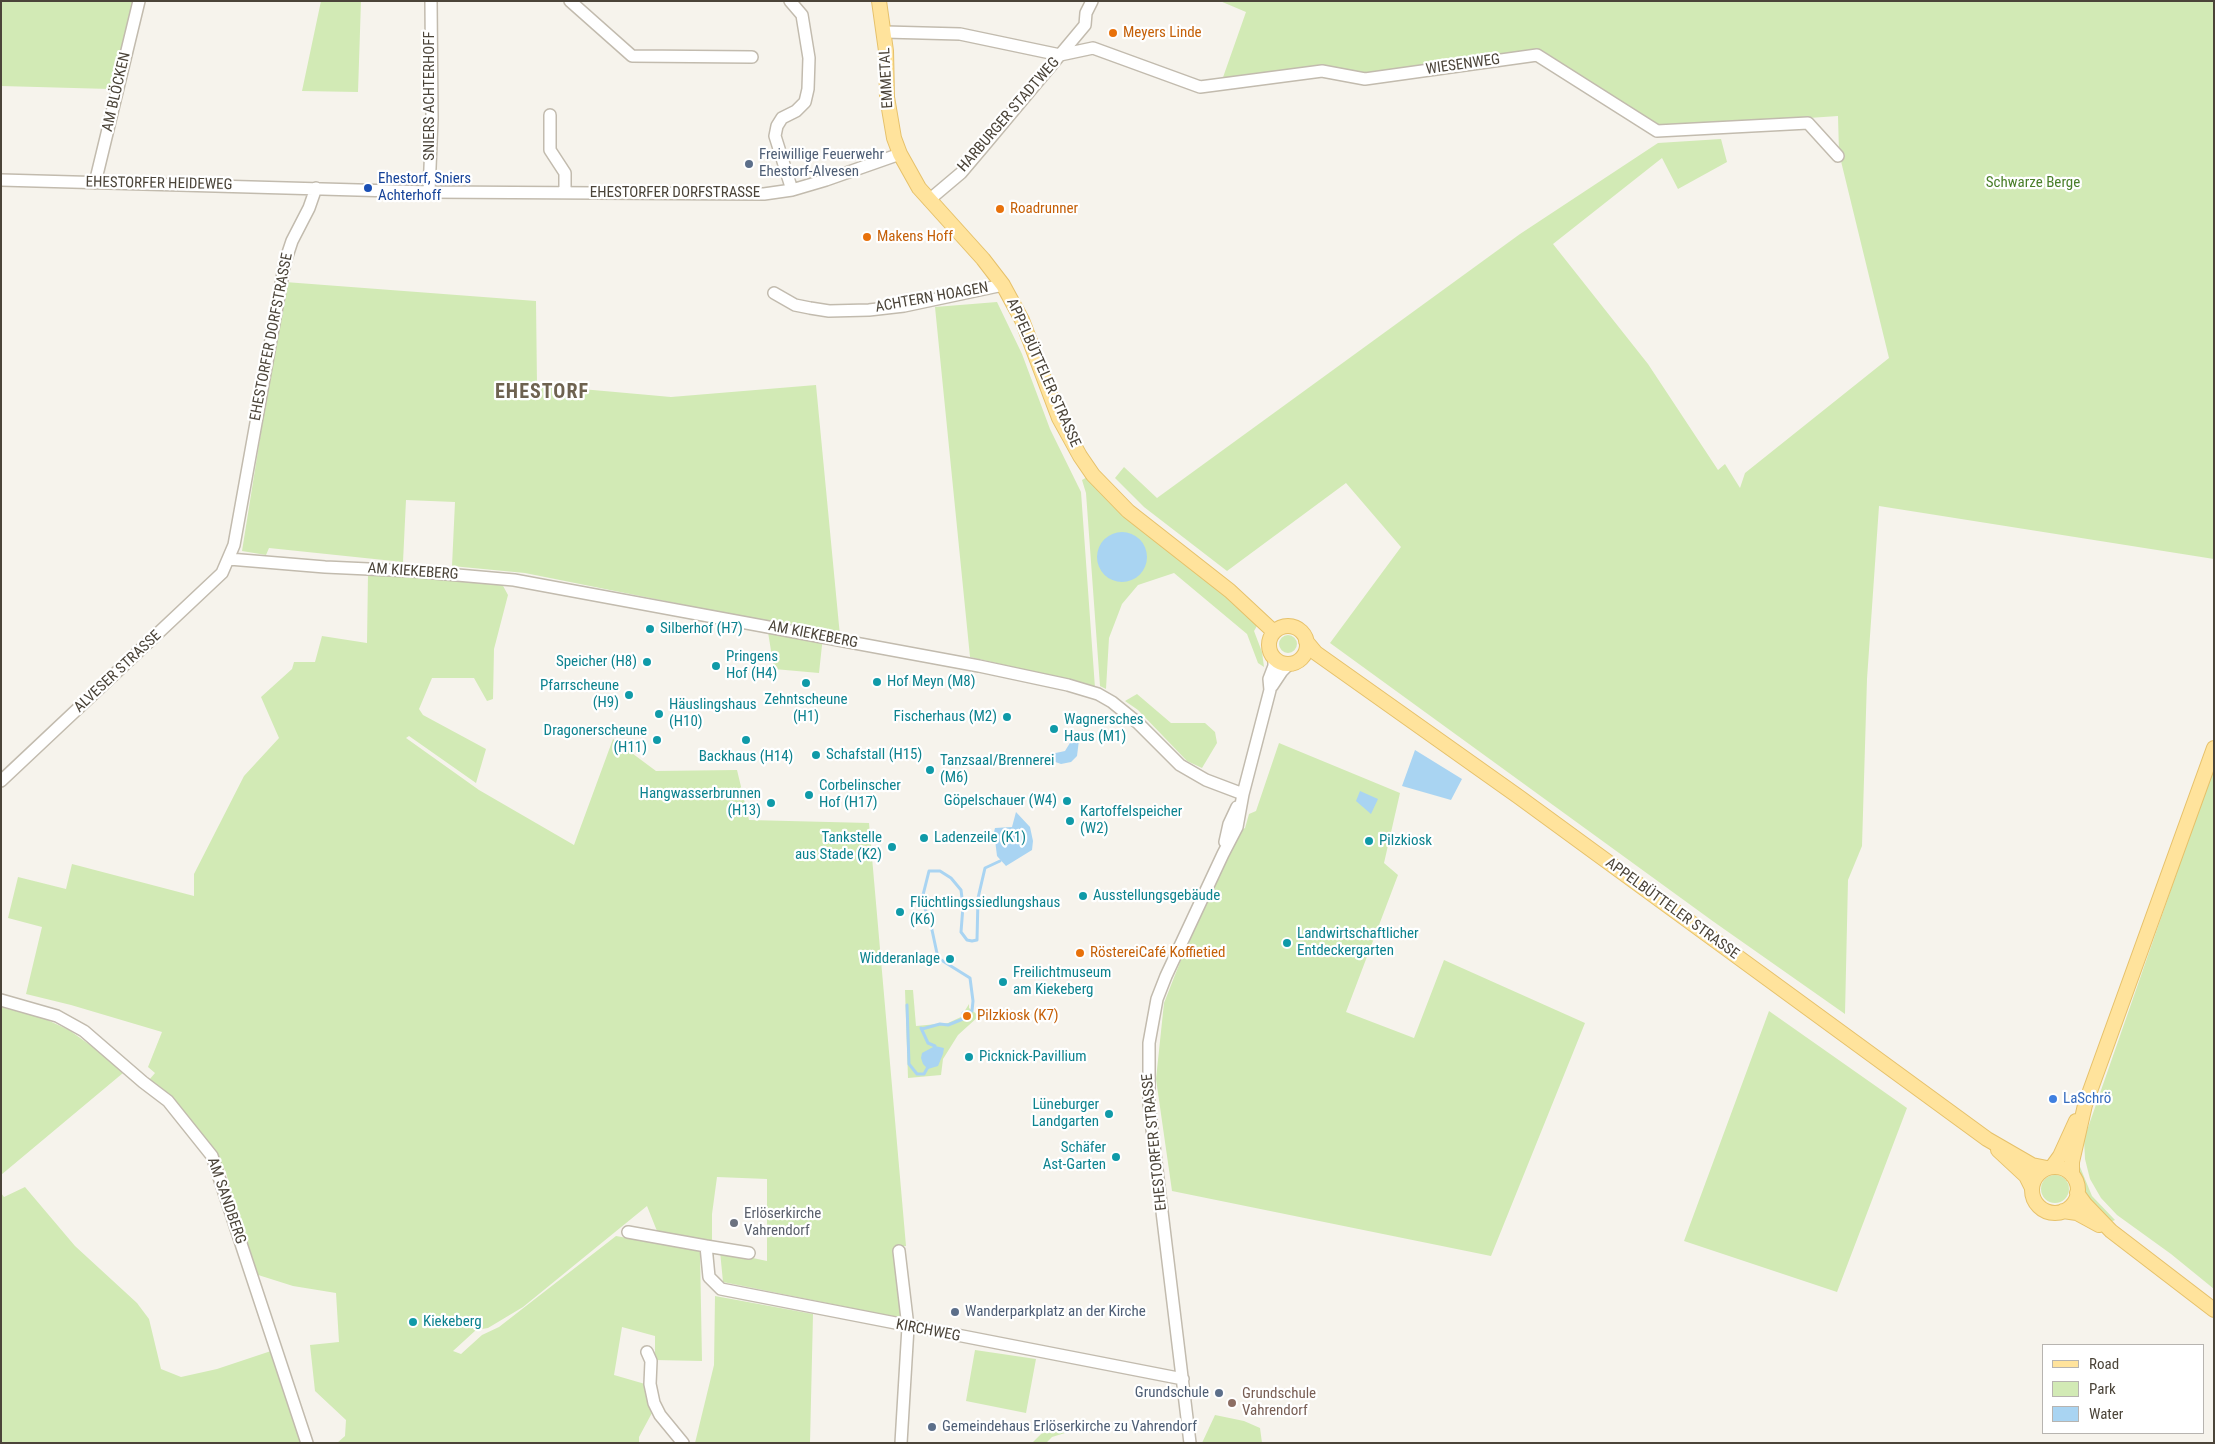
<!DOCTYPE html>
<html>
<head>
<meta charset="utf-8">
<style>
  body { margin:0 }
  #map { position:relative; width:2215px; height:1444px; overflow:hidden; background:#f6f3ec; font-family:"Roboto Condensed",sans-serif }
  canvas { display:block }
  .frame { position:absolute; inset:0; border:2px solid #4b4439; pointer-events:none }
  .legend { position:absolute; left:2042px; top:1344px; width:162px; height:90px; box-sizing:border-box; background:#fff; border:1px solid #b7b4b0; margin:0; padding:6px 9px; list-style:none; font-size:15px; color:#4b4439 }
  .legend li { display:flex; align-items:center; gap:10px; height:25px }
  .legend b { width:25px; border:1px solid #b7b4b0 }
</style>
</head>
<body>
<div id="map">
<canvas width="2215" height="1444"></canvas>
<div class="frame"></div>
<ul class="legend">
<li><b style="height:6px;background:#ffe39c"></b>Road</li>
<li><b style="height:14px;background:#d2eab5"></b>Park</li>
<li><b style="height:14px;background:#a9d4f2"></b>Water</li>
</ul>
</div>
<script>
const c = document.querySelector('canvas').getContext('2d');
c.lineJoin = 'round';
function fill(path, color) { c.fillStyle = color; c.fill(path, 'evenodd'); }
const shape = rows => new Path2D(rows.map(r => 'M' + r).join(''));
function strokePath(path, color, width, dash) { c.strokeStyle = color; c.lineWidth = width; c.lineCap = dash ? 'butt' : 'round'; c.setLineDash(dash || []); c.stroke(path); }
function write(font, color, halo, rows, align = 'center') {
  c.font = font + ' "Roboto Condensed",sans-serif'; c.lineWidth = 4.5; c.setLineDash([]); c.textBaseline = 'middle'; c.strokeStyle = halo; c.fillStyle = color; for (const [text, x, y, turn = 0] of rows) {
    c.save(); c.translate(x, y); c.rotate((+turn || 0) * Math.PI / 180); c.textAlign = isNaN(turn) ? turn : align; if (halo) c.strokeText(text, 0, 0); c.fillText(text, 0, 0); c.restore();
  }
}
fill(shape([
  [1,1,134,1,110,89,1,86],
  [321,1,361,1,358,92,302,91],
  [1220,1,2214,1,2214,559,1879,506,1867,679,1862,846,1848,880,1845,1014,1714,922,1330,643,1401,547,1346,483,1227,571,1144,507,1115,478,1124,467,1157,498,1520,234,1658,143,1721,139,1727,162,1678,189,1662,158,1553,244,1648,364,1718,470,1725,464,1740,488,1745,473,1889,358,1839,153,1838,116,1662,128,1543,51,1370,76,1327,69,1221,83,1246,12],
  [285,282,536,301,537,385,671,397,816,385,840,636,525,573,452,566,455,502,406,500,403,562,269,548,266,555,242,551],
  [997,302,1022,354,1050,429,1081,492,1095,688,1061,678,970,657,935,307],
  [1089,476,1123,513,1232,602,1257,626,1254,631,1262,652,1264,667,1258,663,1247,634,1174,573,1138,585,1122,604,1109,638,1106,689,1100,686,1086,493,1082,480],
  [368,573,502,584,508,595,494,649,493,699,487,701,474,678,432,678,419,709,423,715,486,749,476,783,409,736,406,738,479,790,574,845,613,739,656,771,737,770,749,820,869,823,906,1246,896,1247,901,1318,723,1282,720,1251,767,1261,767,1179,717,1177,712,1214,712,1243,659,1236,647,1206,523,1307,488,1328,476,1330,453,1351,461,1354,482,1335,499,1327,616,1236,700,1251,702,1361,655,1360,655,1336,622,1327,614,1375,645,1384,653,1411,639,1437,639,1443,337,1443,345,1436,346,1420,315,1391,310,1345,339,1342,336,1293,293,1286,255,1274,244,1248,226,1172,216,1154,180,1106,149,1080,155,1073,148,1067,162,1032,71,1005,26,994,42,927,8,918,18,877,66,889,72,864,194,896,194,874,244,776,279,738,261,697,292,669,294,662,315,662,322,636,367,643],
  [767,626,823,636,819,673,774,669],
  '1279 644a9 9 0 1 1 18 0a9 9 0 1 1-18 0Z',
  [1137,694,1171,723,1205,723,1215,732,1217,743,1202,768,1187,761,1138,710,1125,701],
  [1279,743,1400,793,1384,863,1398,875,1346,1012,1414,1038,1444,960,1585,1023,1491,1256,1172,1191,1156,1079,1164,1003,1186,947,1240,831,1245,828,1249,814,1256,811],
  [2214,766,2214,1289,2171,1254,2117,1215,2101,1198,2090,1179,2085,1159,2084,1139],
  [905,990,913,990,916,1026,948,1023,961,1017,969,1004,969,1008,979,1016,958,1035,943,1059,941,1075,908,1078],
  [1,1007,43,1018,69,1030,111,1060,123,1073,1,1175],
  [1769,1011,1907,1108,1837,1292,1684,1241],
  [2078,1162,2092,1196,2115,1220,2110,1222,2094,1208,2082,1188,2077,1171],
  '2041 1189a14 14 0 1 1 28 0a14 14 0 1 1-28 0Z',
  [25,1187,75,1246,137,1303,149,1319,161,1369,181,1377,217,1369,274,1350,303,1443,1,1443,1,1193,4,1197],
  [715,1296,813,1314,810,1443,695,1443,714,1365],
  [975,1350,1036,1359,1026,1413,966,1401],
  [1215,1415,1244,1421,1260,1428,1262,1443,1202,1443],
  [1046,1429,1056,1431,1065,1433,1052,1437,1046,1443,1032,1443]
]), '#d2eab5');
fill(shape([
  '1097 557a25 25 0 1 1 50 0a25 25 0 1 1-50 0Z',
  [1073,738,1079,740,1077,756,1071,762,1061,764,1047,759,1051,754,1065,751],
  [1415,750,1462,779,1451,800,1402,786],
  [1360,791,1378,799,1371,814,1356,801],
  [1016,812,1030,827,1033,841,1032,850,1006,866,997,856,994,832,995,828,1012,827],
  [935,1046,944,1048,943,1054,938,1066,928,1069,923,1064,921,1058,922,1053]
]), '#a9d4f2');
strokePath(shape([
  [907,1005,909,1064,917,1074,924,1074,929,1065],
  [934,1050,935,1046,928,1043,921,1028,922,1029,940,1024,948,1025,963,1019,963,1013,972,1011,973,1001,970,978,938,958,932,930,922,899,929,871,940,871,951,878,961,890,963,906,961,932,967,940,972,941,977,940,978,898,985,868,1000,861]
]), '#a9d4f2', 3);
const minor = shape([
  [570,1,632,56,752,57],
  [790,1,802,15,809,58,808,89,805,102,796,111,782,118,777,126,775,136,792,190],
  [885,32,960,34,1060,55,1093,48,1200,87,1322,71,1365,79,1537,55,1657,131,1808,123,1838,156],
  [550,115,550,150,565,173,565,193],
  [1,180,429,192,764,194,792,190,826,180,900,154],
  [95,183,139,1],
  [429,192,432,119,431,1],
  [929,200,961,173,983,147,1085,25,1086,13,1092,1],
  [774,293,795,305,810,308,829,311,869,310,904,306,1003,285],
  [229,559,325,567,412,571,514,580,979,666,1068,685,1098,694,1112,702,1138,723,1180,765,1206,780,1243,794],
  [1272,686,1282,671,1290,663],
  [1,781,222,573,234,545,285,262,292,241,309,208,316,188],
  [1225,842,1229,824,1237,807],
  [1,1000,57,1016,84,1031,143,1082,168,1101,212,1156,307,1443],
  [628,1232,706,1246,709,1277,721,1289,1183,1379],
  [706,1246,749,1253],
  [899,1251,908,1327,901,1443],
  [647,1352,651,1361,650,1384,654,1403,660,1415,683,1443],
  [1190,1443,1149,1104,1149,1043,1157,999,1166,976,1223,854,1237,827,1243,794,1270,690,1269,679,1274,666,1274,657]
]);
const major = shape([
  [879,1,886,51,887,97,894,138,900,154,919,188,983,259,1003,285,1022,320,1059,418,1080,456,1093,475,1128,511,1230,591,1274,632],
  '1269 645a19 19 0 1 1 38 0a19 19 0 1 1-38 0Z',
  [1306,641,1316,653,1519,797,1987,1139,2032,1165,2047,1168],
  [1998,1150,2026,1176,2032,1188],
  [2052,1167,2060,1156,2076,1121],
  '2032 1190a23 23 0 1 1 46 0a23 23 0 1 1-46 0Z',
  [2072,1175,2072,1162,2085,1105,2214,748],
  [2077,1193,2085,1204,2111,1231,2214,1310],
  [2063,1211,2077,1213,2099,1225]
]);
strokePath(minor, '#c2bbae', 14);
strokePath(major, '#e6c16a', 16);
strokePath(minor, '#fff', 11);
strokePath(major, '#ffe39c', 14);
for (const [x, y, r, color] of [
  [1113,33,5,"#e8710a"],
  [749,164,5,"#5c6f8a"],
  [368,188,5,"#1a4fb4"],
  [1000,209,5,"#e8710a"],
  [867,237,5,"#e8710a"],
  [650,629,5,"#0f9aa8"],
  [647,662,5,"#0f9aa8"],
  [716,666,5,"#0f9aa8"],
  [877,682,5,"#0f9aa8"],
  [806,683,5,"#0f9aa8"],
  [629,695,5,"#0f9aa8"],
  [659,714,5,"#0f9aa8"],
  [1007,717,5,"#0f9aa8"],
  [1054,729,5,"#0f9aa8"],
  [657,740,5,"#0f9aa8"],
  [746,740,5,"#0f9aa8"],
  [816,755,5,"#0f9aa8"],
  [930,770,5,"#0f9aa8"],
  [809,795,5,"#0f9aa8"],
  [1067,801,5,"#0f9aa8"],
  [771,803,5,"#0f9aa8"],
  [1070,821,5,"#0f9aa8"],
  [924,838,5,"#0f9aa8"],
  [1369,841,5,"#0f9aa8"],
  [892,847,5,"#0f9aa8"],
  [1083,896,5,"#0f9aa8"],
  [900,912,5,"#0f9aa8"],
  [1287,943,5,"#0f9aa8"],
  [1080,953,5,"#e8710a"],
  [950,959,5,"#0f9aa8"],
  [1003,982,5,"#0f9aa8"],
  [967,1016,5,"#e8710a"],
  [969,1057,5,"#0f9aa8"],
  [2053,1099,5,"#3f7fe0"],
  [1109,1114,5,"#0f9aa8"],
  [1116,1157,5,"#0f9aa8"],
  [734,1223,5,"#6b7280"],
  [955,1312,5,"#5c6f8a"],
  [413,1322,5,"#0f9aa8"],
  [1219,1393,5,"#5c6f8a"],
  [1232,1403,5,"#8d6e63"],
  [932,1427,5,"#5c6f8a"]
]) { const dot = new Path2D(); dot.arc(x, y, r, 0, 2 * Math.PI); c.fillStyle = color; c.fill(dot); strokePath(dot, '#fff', 2); }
write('15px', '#c56008', '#fff', [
  ["Meyers Linde",1123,33],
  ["Roadrunner",1010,209],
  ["Makens Hoff",877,237],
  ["RöstereiCafé Koffietied",1090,953],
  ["Pilzkiosk (K7)",977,1016]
], 'left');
write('15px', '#4b4439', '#fff', [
  ["WIESENWEG",1463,65,-8],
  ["EMMETAL",887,78,-93],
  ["AM BLÖCKEN",117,92,-77],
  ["SNIERS ACHTERHOFF",430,96,-90],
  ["HARBURGER STADTWEG",1009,115,-49],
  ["EHESTORFER HEIDEWEG",159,184,1],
  ["EHESTORFER DORFSTRASSE",675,193],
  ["ACHTERN HOAGEN",932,298,-10],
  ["EHESTORFER DORFSTRASSE",272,337,-79],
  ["APPELBÜTTELER STRASSE",1043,373,66],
  ["AM KIEKEBERG",413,572,4],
  ["AM KIEKEBERG",813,635,11],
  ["ALVESER STRASSE",118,672,-43],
  ["APPELBÜTTELER STRASSE",1672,909,36],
  ["EHESTORFER STRASSE",1155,1142,-96],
  ["AM SANDBERG",226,1201,71],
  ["KIRCHWEG",928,1331,11]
]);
write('15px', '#4e5e75', '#fff', [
  ["Freiwillige Feuerwehr",759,155],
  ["Ehestorf-Alvesen",759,172],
  ["Wanderparkplatz an der Kirche",965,1312],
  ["Grundschule",1209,1393,"right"],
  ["Gemeindehaus Erlöserkirche zu Vahrendorf",942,1427]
], 'left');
write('15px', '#164399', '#fff', [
  ["Ehestorf, Sniers",378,179],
  ["Achterhoff",378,196]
], 'left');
write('15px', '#4a7f2a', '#fff', [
  ["Schwarze Berge",2033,183]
]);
write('15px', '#0d838f', '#fff', [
  ["Silberhof (H7)",660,629],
  ["Pringens",726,657],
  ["Hof (H4)",726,674],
  ["Speicher (H8)",637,662,"right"],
  ["Hof Meyn (M8)",887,682],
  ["Pfarrscheune",619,686,"right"],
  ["(H9)",619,703,"right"],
  ["Zehntscheune",806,700,"center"],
  ["(H1)",806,717,"center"],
  ["Häuslingshaus",669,705],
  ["(H10)",669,722],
  ["Fischerhaus (M2)",997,717,"right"],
  ["Wagnersches",1064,720],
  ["Haus (M1)",1064,737],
  ["Dragonerscheune",647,731,"right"],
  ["(H11)",647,748,"right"],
  ["Schafstall (H15)",826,755],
  ["Backhaus (H14)",746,757,"center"],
  ["Tanzsaal/Brennerei",940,761],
  ["(M6)",940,778],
  ["Corbelinscher",819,786],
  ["Hof (H17)",819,803],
  ["Hangwasserbrunnen",761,794,"right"],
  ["(H13)",761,811,"right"],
  ["Göpelschauer (W4)",1057,801,"right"],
  ["Kartoffelspeicher",1080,812],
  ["(W2)",1080,829],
  ["Tankstelle",882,838,"right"],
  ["aus Stade (K2)",882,855,"right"],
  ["Ladenzeile (K1)",934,838],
  ["Pilzkiosk",1379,841],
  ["Ausstellungsgebäude",1093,896],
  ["Flüchtlingssiedlungshaus",910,903],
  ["(K6)",910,920],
  ["Landwirtschaftlicher",1297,934],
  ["Entdeckergarten",1297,951],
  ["Widderanlage",940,959,"right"],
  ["Freilichtmuseum",1013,973],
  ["am Kiekeberg",1013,990],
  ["Picknick-Pavillium",979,1057],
  ["Lüneburger",1099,1105,"right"],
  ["Landgarten",1099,1122,"right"],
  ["Schäfer",1106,1148,"right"],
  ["Ast-Garten",1106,1165,"right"],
  ["Kiekeberg",423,1322]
], 'left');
write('15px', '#366cbe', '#fff', [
  ["LaSchrö",2063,1099]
], 'left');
write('15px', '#5b616d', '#fff', [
  ["Erlöserkirche",744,1214],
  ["Vahrendorf",744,1231]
], 'left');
write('15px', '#785e54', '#fff', [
  ["Grundschule",1242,1394],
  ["Vahrendorf",1242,1411]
], 'left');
c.letterSpacing = '1px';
write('bold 20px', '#6e6250', '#fff', [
  ["EHESTORF",542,393]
]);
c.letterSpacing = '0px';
</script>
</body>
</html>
